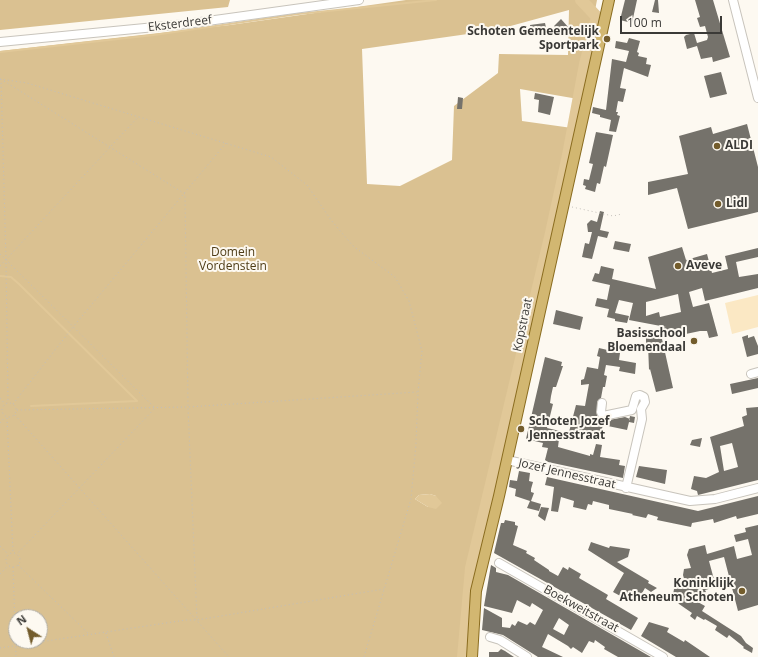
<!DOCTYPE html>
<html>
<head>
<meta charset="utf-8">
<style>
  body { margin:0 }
  #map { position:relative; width:758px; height:657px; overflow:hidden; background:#fdf9f1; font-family:"Open Sans",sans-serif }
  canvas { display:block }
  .north { position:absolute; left:8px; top:609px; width:40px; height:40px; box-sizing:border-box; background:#fdf9f1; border:1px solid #afada7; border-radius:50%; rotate:324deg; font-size:11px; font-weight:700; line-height:16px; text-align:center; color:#3b3a37 }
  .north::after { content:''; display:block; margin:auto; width:14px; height:18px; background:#735c2c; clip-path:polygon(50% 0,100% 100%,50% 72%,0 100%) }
  .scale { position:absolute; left:620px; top:16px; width:102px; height:18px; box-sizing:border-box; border:2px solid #3b3a37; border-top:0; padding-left:5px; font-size:12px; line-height:14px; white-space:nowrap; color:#3b3a37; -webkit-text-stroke:3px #fdf9f1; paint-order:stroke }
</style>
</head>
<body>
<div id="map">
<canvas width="758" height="657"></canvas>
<div class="north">N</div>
<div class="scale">100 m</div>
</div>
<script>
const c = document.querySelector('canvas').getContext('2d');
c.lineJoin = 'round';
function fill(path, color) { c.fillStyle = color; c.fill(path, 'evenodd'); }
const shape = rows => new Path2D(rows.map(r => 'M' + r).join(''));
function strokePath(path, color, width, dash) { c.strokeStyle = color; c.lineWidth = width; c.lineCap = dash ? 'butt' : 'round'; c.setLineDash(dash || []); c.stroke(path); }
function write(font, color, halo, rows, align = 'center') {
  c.font = font + ' "Open Sans",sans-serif'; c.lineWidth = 4; c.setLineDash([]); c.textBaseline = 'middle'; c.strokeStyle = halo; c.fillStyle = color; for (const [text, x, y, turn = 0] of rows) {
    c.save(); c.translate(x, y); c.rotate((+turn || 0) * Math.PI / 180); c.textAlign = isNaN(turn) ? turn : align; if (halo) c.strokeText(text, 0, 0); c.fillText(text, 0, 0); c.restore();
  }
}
fill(shape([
  [758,295,758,327,732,334,725,303]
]), '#fbe8c4');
fill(shape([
  [0,0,230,0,228,7,0,30],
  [406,0,597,0,578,99,520,89,522,121,572,128,474,568,466,657,0,657,0,51,230,25],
  [569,10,568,55,499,54,498,73,454,106,452,160,400,186,367,184,362,49,496,30],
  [430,494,436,496,428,507,415,499,419,495],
  [16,617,40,617,40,641,16,641]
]), '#dac191');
fill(shape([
  [430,494,436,496,442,503,436,509,428,507,415,499,419,495]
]), '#e1c898');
strokePath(shape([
  [0,52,154,35,298,14,436,0],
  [0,276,11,277,19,284,137,401,31,406]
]), '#e1c898', 2);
strokePath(shape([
  [463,657,471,568,551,233,568,155,585,64,597,17,581,0]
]), '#e1c898', 12);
fill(shape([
  [625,0,637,0,632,23,620,20],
  [655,0,658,0,659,13,652,12],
  [695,0,713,0,730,57,713,62,712,57,701,59,697,46,687,49,684,37,686,35,694,33,697,43,707,40,708,37,705,26,700,27,697,18,700,17],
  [561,19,569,28,561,34,554,26],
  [545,23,547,32,531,34,530,25],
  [629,38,640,41,637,52,639,53,638,56,647,58,646,64,651,65,648,77,624,68,620,88,626,89,623,102,618,101,616,112,618,112,617,115,620,116,616,132,609,131,611,120,600,117,600,115,592,113,593,107,606,110,612,59,626,62,629,51,615,48,616,41,627,43],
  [721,72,727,94,710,98,704,76],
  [535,93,554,97,550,115,538,112,539,100,534,99],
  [458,97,463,98,462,109,457,109],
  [747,124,758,167,758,212,688,229,677,188,648,195,648,182,688,174,679,136,711,127,713,134],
  [596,132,613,135,606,167,604,166,600,184,597,183,595,192,585,189,586,186,583,185,584,179,589,180,593,164,589,163],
  [600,211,604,212,600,230,609,232,607,238,598,236,592,259,582,257,585,243,589,244,592,232,588,232,587,224,591,220,597,222],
  [615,241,631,244,629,252,613,249],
  [682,247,686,260,707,254,712,273,728,269,725,256,758,248,758,257,736,262,739,277,758,274,758,288,705,301,702,288,689,292,693,307,709,303,718,336,709,338,707,331,700,331,662,339,673,388,656,392,650,369,649,370,648,344,646,344,646,331,666,327,629,320,633,303,619,300,615,313,629,316,627,323,615,321,615,319,607,317,609,309,595,306,597,298,607,300,610,285,592,281,595,273,599,274,601,266,614,269,612,279,656,289,648,257],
  [678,294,681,312,660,317,659,312,646,316,646,302],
  [556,310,583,317,580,330,553,324],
  [748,335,748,338,754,336,758,346,758,354,747,357,742,337],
  [599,348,620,353,619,360,636,363,635,374,619,371,620,367,606,365,604,375,607,376,605,387,603,387,601,398,597,402,597,420,604,421,625,417,630,419,629,421,630,416,635,417,634,423,629,422,627,430,603,425,600,436,569,432,576,405,585,406,589,384,581,385,581,380,584,379,587,367,598,369,600,357,597,356],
  [545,357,562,362,561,366,563,366,556,387,553,387,551,396,550,403,553,404,547,428,560,431,558,447,590,456,590,454,593,455,596,444,602,445,600,457,620,460,619,465,625,466,623,478,548,462,545,460,548,448,542,447,543,443,526,439],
  [758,378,758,388,732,394,730,384],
  [758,407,758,480,698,495,697,491,691,489,694,476,706,478,719,472,710,437,744,426,742,417,747,415,746,408],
  [732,443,738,467,724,471,720,446],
  [702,438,700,447,690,445,692,440],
  [639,466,667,470,665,484,636,477],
  [519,471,530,473,529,481,533,482,531,489,531,492,534,493,531,501,541,504,539,511,527,508,530,501,515,496,516,489,509,487,510,480,517,481],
  [547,477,698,511,758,496,758,514,737,519,736,516,714,523,713,519,692,523,691,527,657,520,658,517,648,514,646,518,632,515,633,514,609,509,609,505,593,501,592,505,588,504,586,510,573,507,574,501,561,497,558,512,551,511,554,487,545,485],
  [541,507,549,508,545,521,538,516],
  [505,520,515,522,515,525,518,526,513,545,527,551,526,553,535,558,534,560,549,570,549,571,558,576,563,567,568,570,569,567,581,574,579,578,608,595,606,599,638,618,631,630,494,553,501,523,504,523],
  [758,525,758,605,738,611,724,557,709,561,716,587,705,590,706,592,699,594,696,601,705,606,702,611,741,636,746,643,753,648,752,653,743,648,744,647,729,635,727,638,715,630,717,626,705,619,704,620,697,616,695,620,690,616,692,613,679,604,673,595,674,589,686,586,683,575,684,569,691,568,687,555,689,549,705,545,707,554,734,546,737,559,752,555,748,539,736,542,734,535,746,532,745,528],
  [591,542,609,548,610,546,630,549,628,557,617,562,649,581,648,583,657,588,651,592,645,588,637,602,626,595,624,598,613,592,624,573,588,550],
  [491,565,496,568,496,572,508,575,651,657,618,657,604,649,605,647,595,640,594,643,589,641,582,653,573,647,571,649,568,646,548,634,542,647,563,657,538,657,503,635,482,630,484,608,502,618,502,627,510,628,512,624,515,626,518,621,527,625,530,622,535,625,543,610,532,603,530,607,517,600,512,613,484,606],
  [559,618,569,625,564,635,553,629],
  [649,622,669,628,667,632,684,642,685,640,710,657,676,657,641,636],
  [501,649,505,651,514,657,489,657,489,652,498,652]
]), '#75726b');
const minor = shape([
  [733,0,758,98],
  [0,42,186,24,359,0],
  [751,374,758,372],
  [602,403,601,412,603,416,632,410,636,396,640,395,644,397,645,402,641,409,642,419,626,488],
  [507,460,690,501,715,499,758,488],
  [499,563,663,657],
  [490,637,500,640,527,657]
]);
const major = shape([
  [472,657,476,591,499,496,609,0]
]);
strokePath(minor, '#c8c4bc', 10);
strokePath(major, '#8a6c1f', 12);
strokePath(shape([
  [0,79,27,83,271,157,307,185,331,220,353,246,395,277,409,301,422,351,418,392,416,444,411,499,364,657],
  [1,79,6,260,8,403],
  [4,81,185,194,188,407,197,620],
  [572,207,613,216,622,214],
  [0,254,155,408,17,554],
  [0,266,138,117],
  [0,398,5,404],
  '2 410a7 7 0 1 1 14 0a7 7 0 1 1-14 0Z',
  [13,404,73,327,226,143],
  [17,410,188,407,417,392],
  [15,415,229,657],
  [7,418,13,553],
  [0,423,5,417],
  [0,546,8,554],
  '6 560a7 7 0 1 1 14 0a7 7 0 1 1-14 0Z',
  [18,565,89,634],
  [13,567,16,657],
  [0,574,8,566],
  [106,633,114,657],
  [0,648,186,620,197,620,384,589]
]), '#c2bfb9', 1, [1, 3]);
strokePath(minor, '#fff', 8);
strokePath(major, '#d2b771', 10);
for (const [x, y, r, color] of [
  [607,39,4,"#735c2c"],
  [717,146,4,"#735c2c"],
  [718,204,4,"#735c2c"],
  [678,266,4,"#735c2c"],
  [694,341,4,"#735c2c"],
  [521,429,4,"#735c2c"],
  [742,591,4,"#735c2c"]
]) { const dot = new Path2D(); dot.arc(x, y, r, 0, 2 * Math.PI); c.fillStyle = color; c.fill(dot); strokePath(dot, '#fdf9f1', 1.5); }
write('12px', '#3b3a37', '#fdf9f1', [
  ["Eksterdreef",180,24,-7],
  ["Kopstraat",523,325,-78],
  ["Jozef Jennesstraat",567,474,13],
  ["Boekweitstraat",581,609,29]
]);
write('bold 12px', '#3b3a37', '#fdf9f1', [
  ["Schoten Gemeentelijk",599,32,"right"],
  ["Sportpark",599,46,"right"],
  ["ALDI",725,146],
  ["Lidl",726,204],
  ["Aveve",686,266],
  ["Basisschool",686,334,"right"],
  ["Bloemendaal",686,348,"right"],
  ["Schoten Jozef",529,422],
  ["Jennesstraat",529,436],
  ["Koninklijk",734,584,"right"],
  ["Atheneum Schoten",734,598,"right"]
], 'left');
write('12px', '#4e3c16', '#fdf9f1', [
  ["Domein",233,253],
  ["Vordenstein",233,267]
]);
</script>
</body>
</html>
